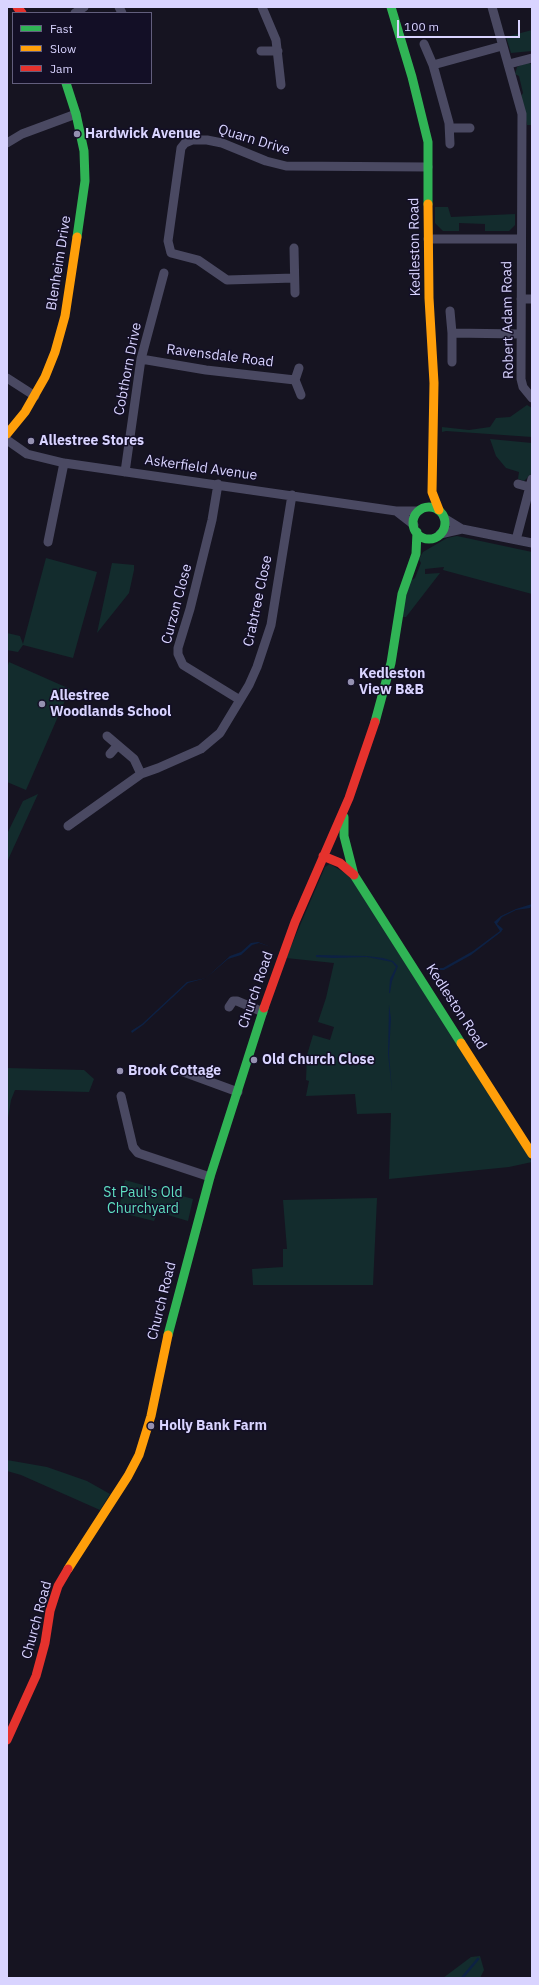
<!DOCTYPE html>
<html>
<head>
<meta charset="utf-8">
<style>
  body { margin:0 }
  #map { position:relative; width:539px; height:1985px; overflow:hidden; background:#161421; font-family:"IBM Plex Sans",sans-serif }
  canvas { display:block }
  .frame { position:absolute; inset:0; border:8px solid #d9d4ff; pointer-events:none }
  .legend { position:absolute; left:12px; top:12px; width:140px; height:72px; box-sizing:border-box; background:#130f26; border:1px solid #625e7d; margin:0; padding:5px 7px; list-style:none; font-size:12px; color:#d9d4ff }
  .legend li { display:flex; align-items:center; gap:8px; height:20px }
  .legend b { width:20px; border:1px solid #625e7d }
  .scale { position:absolute; left:397px; top:20px; width:123px; height:18px; box-sizing:border-box; border:2px solid #d9d4ff; border-top:0; padding-left:5px; font-size:12px; line-height:14px; white-space:nowrap; color:#d9d4ff; -webkit-text-stroke:3px #130f26; paint-order:stroke }
</style>
</head>
<body>
<div id="map">
<canvas width="539" height="1985"></canvas>
<div class="frame"></div>
<ul class="legend">
<li><b style="height:5px;background:#30b455"></b>Fast</li>
<li><b style="height:5px;background:#ff9f0a"></b>Slow</li>
<li><b style="height:5px;background:#e5322d"></b>Jam</li>
</ul>
<div class="scale">100 m</div>
</div>
<script>
const c = document.querySelector('canvas').getContext('2d');
c.lineJoin = 'round';
function fill(path, color) { c.fillStyle = color; c.fill(path, 'evenodd'); }
const shape = rows => new Path2D(rows.map(r => 'M' + r).join(''));
function strokePath(path, color, width, dash) { c.strokeStyle = color; c.lineWidth = width; c.lineCap = dash ? 'butt' : 'round'; c.setLineDash(dash || []); c.stroke(path); }
function write(font, color, halo, rows, align = 'center') {
  c.font = font + ' "IBM Plex Sans",sans-serif'; c.lineWidth = 3; c.setLineDash([]); c.textBaseline = 'middle'; c.strokeStyle = halo; c.fillStyle = color; for (const [text, x, y, turn = 0] of rows) {
    c.save(); c.translate(x, y); c.rotate((+turn || 0) * Math.PI / 180); c.textAlign = isNaN(turn) ? turn : align; if (halo) c.strokeText(text, 0, 0); c.fillText(text, 0, 0); c.restore();
  }
}
fill(shape([
  [532,30,532,51,511,53,506,37],
  [528,62,532,65,531,125,527,125,521,96,523,93,519,76,515,74,517,67],
  [435,207,448,207,451,217,515,214,515,225,509,231,485,231,485,224,459,223,459,231,443,231,435,223],
  [527,405,532,408,532,437,446,431,442,432,442,427,469,430,490,427,496,418,510,417],
  [490,439,532,443,532,473,524,481,518,479,519,472,506,468,496,456],
  [457,536,532,552,532,594,443,570,444,567,425,569,425,574,440,573,406,617,401,617,410,581,415,578,421,563,419,559,423,552,447,538],
  [46,558,97,572,73,658,23,645,18,652,7,650,7,633,20,636,23,644],
  [112,563,134,565,134,570,129,593,97,633],
  [9,662,70,689,26,790,7,782,7,668],
  [38,794,7,862,7,834,23,801],
  [330,864,350,876,532,1162,509,1167,389,1179,391,1113,357,1114,355,1094,306,1096,309,1081,306,1080,307,1055,313,1035,330,1040,334,1027,318,1022,326,998,334,963,286,958,325,867],
  [7,1068,84,1070,94,1079,89,1092,15,1090,11,1100,7,1124],
  [125,1180,193,1199,188,1221,158,1212,154,1221,118,1212],
  [377,1198,373,1285,253,1285,252,1269,283,1267,283,1249,287,1249,283,1200],
  [7,1460,47,1467,87,1481,110,1494,100,1510,21,1475,7,1471],
  [480,1956,484,1970,480,1978,443,1978,471,1957]
]), '#132c2d');
fill(shape([
  [532,904,530,908,516,910,502,917,497,924,503,929,501,932,471,955,444,970,428,970,426,968,443,968,473,951,500,931,494,922,501,916,516,909],
  [258,942,271,947,259,943,252,945,241,955,228,959,206,978,188,983,143,1025,132,1033,131,1031,142,1024,187,982,206,978,230,956,241,952,251,943],
  [316,955,367,956,383,958,393,961,398,966,392,981,390,993,389,993,390,979,396,967,392,962,367,957,333,958,316,957],
  [389,1005,391,1018,389,1054,392,1091,388,1054]
]), '#0d2144');
strokePath(shape([
  [462,1978,478,1959]
]), '#0d2144', 2.5);
strokePath(shape([
  [119,7,122,13],
  [262,7,276,40,281,85],
  [492,7,522,114,521,379,523,387,532,398],
  [75,13,84,7],
  [424,44,433,65,449,123,450,144],
  [261,51,278,51],
  [509,64,532,58],
  [433,65,502,46],
  [450,128,470,128],
  [7,143,22,134,76,114],
  [428,239,521,239],
  [294,248,295,293],
  [294,278,227,280,198,260,171,253,168,241,181,148,185,143,192,140,207,140,222,143,266,161,286,166,428,167],
  [521,299,532,299],
  [450,311,452,333,452,362],
  [452,333,520,334],
  [141,359,206,370,295,380,301,395],
  [7,378,35,396],
  [295,380,299,368],
  [7,440,27,454,64,463,396,511,418,511],
  [125,472,141,359,164,273],
  [218,484,212,520,190,609,178,648,178,654,183,665,240,700],
  [518,484,529,487],
  [396,511,414,525],
  [444,518,462,529,532,543],
  [440,534,462,529],
  [516,540,532,479],
  [48,542,64,463],
  [107,736,134,759,141,774],
  [110,754,117,746],
  [68,826,141,774,158,768,201,749,220,733,249,685,257,667,271,625,292,495],
  [229,1007,233,1001,237,1001,263,1012],
  [178,1070,238,1092],
  [121,1096,133,1147,138,1153,210,1177]
]), '#4a4962', 9);
strokePath(shape([
  [391,7,412,77,428,142,428,204],
  [66,83,76,114,84,151,85,181,77,237],
  '413 523a16 16 0 1 1 32 0a16 16 0 1 1-32 0Z',
  [375,722,391,663,402,594,416,554,417,532],
  [344,817,344,836,354,875,461,1043],
  [168,1335,210,1177,264,1008]
]), '#30b455', 9);
strokePath(shape([
  [428,204,429,298,434,383,432,492,439,510],
  [7,434,25,412,45,377,55,352,65,316,77,237],
  [461,1043,532,1154],
  [68,1569,128,1476,139,1455,151,1416,168,1335]
]), '#ff9f0a', 9);
strokePath(shape([
  [17,7,22,13],
  [323,856,340,863,354,875],
  [264,1008,295,922,349,798,375,722],
  [7,1740,36,1676,45,1643,50,1611,58,1586,68,1569]
]), '#e5322d', 9);
for (const [x, y, r, color] of [
  [77,134,4,"#9591b1"],
  [31,441,4,"#9591b1"],
  [351,682,4,"#9591b1"],
  [42,704,4,"#9591b1"],
  [254,1060,4,"#9591b1"],
  [120,1071,4,"#9591b1"],
  [151,1426,4,"#9591b1"]
]) { const dot = new Path2D(); dot.arc(x, y, r, 0, 2 * Math.PI); c.fillStyle = color; c.fill(dot); strokePath(dot, '#130f26', 1.5); }
write('bold 14px', '#d9d4ff', '#130f26', [
  ["Hardwick Avenue",85,134],
  ["Allestree Stores",39,441],
  ["Kedleston",359,674],
  ["View B&B",359,690],
  ["Allestree",50,696],
  ["Woodlands School",50,712],
  ["Old Church Close",262,1060],
  ["Brook Cottage",128,1071],
  ["Holly Bank Farm",159,1426]
], 'left');
write('14px', '#d9d4ff', '#130f26', [
  ["Quarn Drive",254,140,17],
  ["Kedleston Road",415,247,-91],
  ["Blenheim Drive",59,263,-81],
  ["Robert Adam Road",508,320,-91],
  ["Ravensdale Road",220,356,7],
  ["Cobthorn Drive",128,369,-79],
  ["Askerfield Avenue",201,468,8],
  ["Crabtree Close",258,601,-78],
  ["Curzon Close",177,604,-75],
  ["Church Road",256,990,-71],
  ["Kedleston Road",456,1007,57],
  ["Church Road",162,1301,-76],
  ["Church Road",37,1620,-75]
]);
write('14px', '#5fe0c0', '#130f26', [
  ["St Paul's Old",143,1193],
  ["Churchyard",143,1209]
]);
</script>
</body>
</html>
